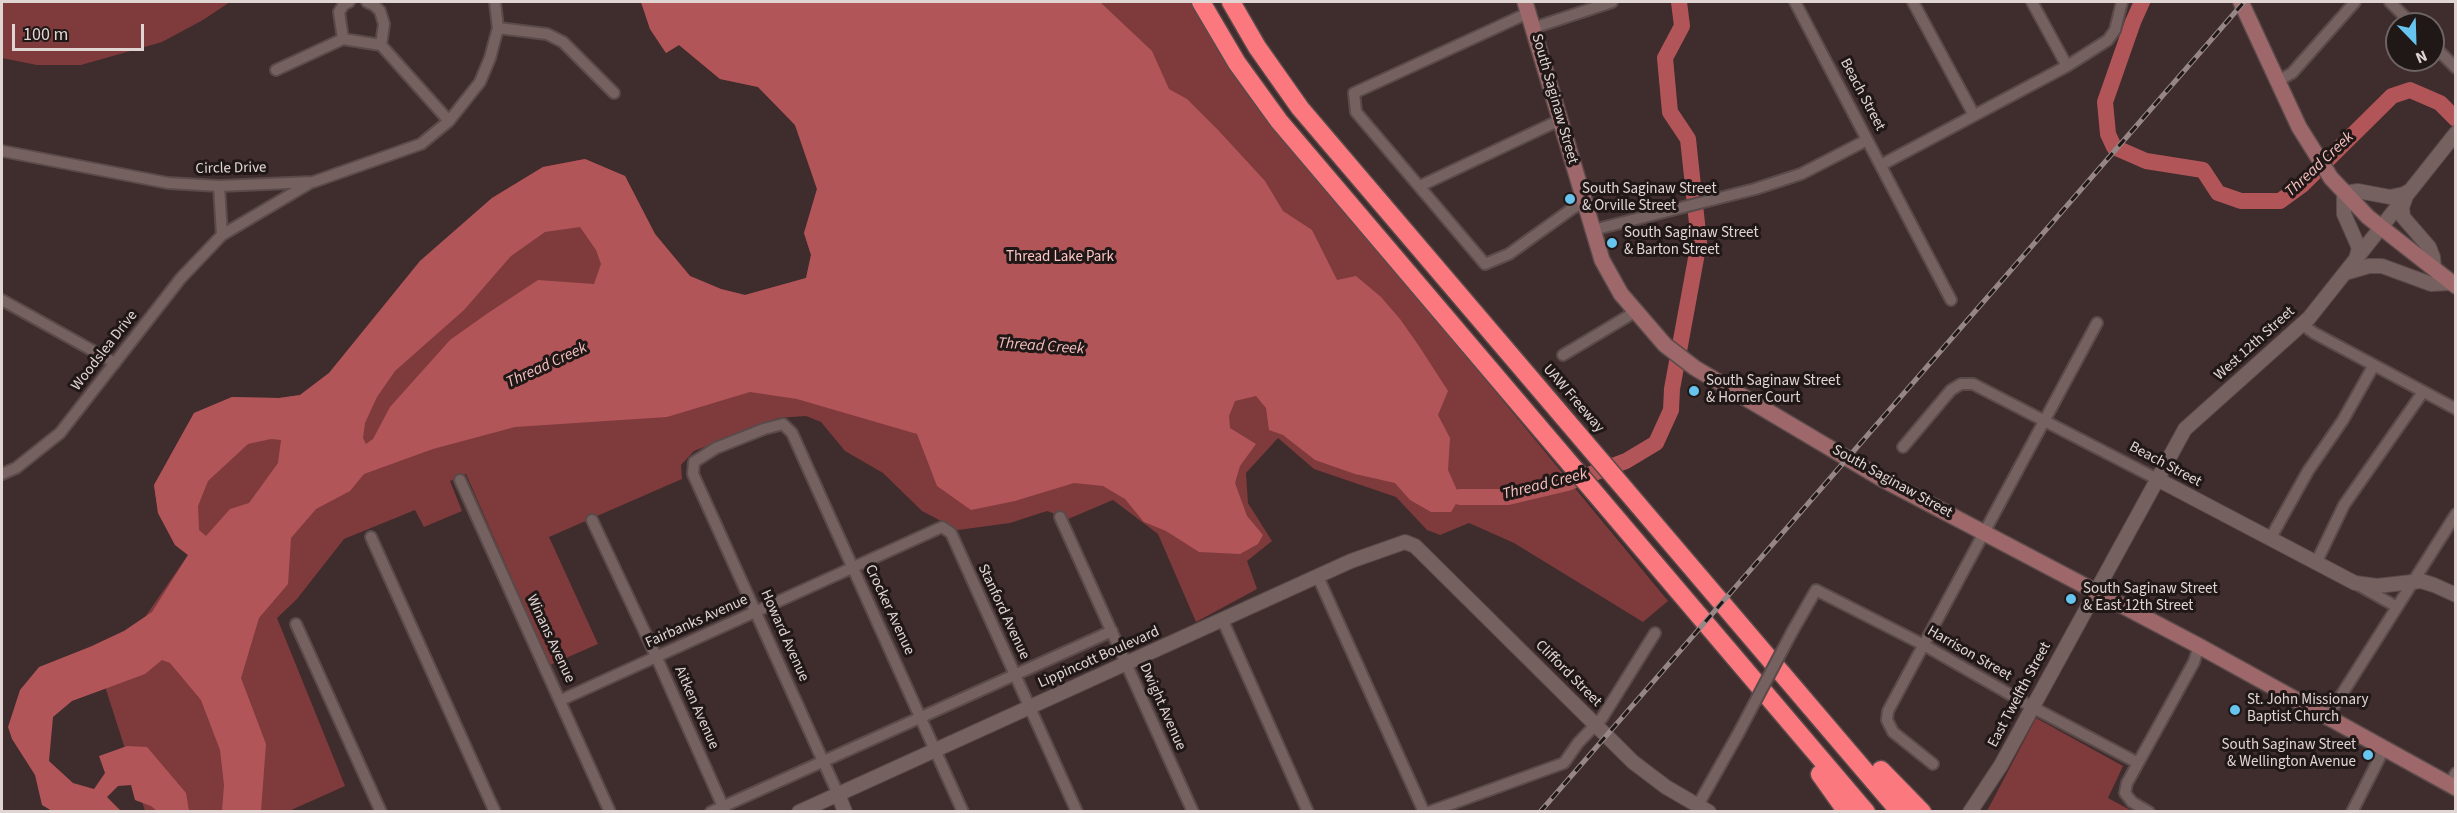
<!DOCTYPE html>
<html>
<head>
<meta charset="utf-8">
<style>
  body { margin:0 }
  #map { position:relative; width:2457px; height:813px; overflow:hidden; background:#3f2c2c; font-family:"Source Sans 3",sans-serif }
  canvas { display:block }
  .frame { position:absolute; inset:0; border:3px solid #e1d5d4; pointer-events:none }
  .north { position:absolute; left:2385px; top:12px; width:60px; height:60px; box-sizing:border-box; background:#201717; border:2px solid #6d6363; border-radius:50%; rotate:157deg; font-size:16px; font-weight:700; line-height:24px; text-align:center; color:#e1d5d4 }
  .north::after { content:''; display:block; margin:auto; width:21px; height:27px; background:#66c4ef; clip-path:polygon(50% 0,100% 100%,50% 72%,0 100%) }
  .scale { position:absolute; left:12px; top:24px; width:132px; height:27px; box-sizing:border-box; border:3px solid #e1d5d4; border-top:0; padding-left:8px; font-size:18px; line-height:21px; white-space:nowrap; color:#e1d5d4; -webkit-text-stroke:4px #201717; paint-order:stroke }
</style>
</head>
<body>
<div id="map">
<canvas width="2457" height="813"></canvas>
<div class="frame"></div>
<div class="north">N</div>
<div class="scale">100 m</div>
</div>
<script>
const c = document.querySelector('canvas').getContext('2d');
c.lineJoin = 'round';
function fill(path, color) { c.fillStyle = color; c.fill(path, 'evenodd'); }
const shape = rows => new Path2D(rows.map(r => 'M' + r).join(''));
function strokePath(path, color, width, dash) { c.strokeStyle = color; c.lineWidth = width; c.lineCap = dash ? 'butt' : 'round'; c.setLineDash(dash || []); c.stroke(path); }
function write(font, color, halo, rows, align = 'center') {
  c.font = font + ' "Source Sans 3",sans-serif'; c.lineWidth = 6; c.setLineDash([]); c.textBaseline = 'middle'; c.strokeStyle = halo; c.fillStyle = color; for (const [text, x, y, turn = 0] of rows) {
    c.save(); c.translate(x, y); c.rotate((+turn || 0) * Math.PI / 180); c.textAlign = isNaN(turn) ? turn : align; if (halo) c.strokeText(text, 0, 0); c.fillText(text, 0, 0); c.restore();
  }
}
fill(shape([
  [2,2,230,2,203,20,162,42,81,65,37,65,2,58],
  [641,2,1190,2,1238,82,1273,129,1428,310,1668,601,1643,622,1514,543,1469,523,1440,535,1427,530,1396,497,1314,469,1278,438,1246,473,1248,503,1272,541,1247,561,1257,589,1196,622,1158,534,1113,500,1068,519,1047,511,1010,523,958,530,922,511,883,473,845,451,821,422,806,416,778,418,694,451,681,465,682,479,549,537,598,644,550,665,466,474,450,481,462,511,424,527,415,510,344,539,297,599,277,618,345,786,289,811,145,811,92,646,124,631,145,617,188,555,175,545,158,513,154,485,194,413,232,397,279,398,300,395,329,373,420,261,492,198,543,167,585,159,625,176,655,234,690,276,721,289,745,295,806,278,811,255,804,233,817,189,795,125,758,87,720,79,679,45,666,53,650,29],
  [2036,718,2123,766,2108,798,2132,811,1987,811]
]), '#7f3a3c');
fill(shape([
  [641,2,1100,2,1152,51,1169,89,1187,99,1219,131,1265,181,1283,211,1312,230,1337,280,1356,276,1381,297,1400,319,1419,346,1448,391,1438,415,1450,438,1448,470,1460,497,1451,512,1431,512,1410,500,1395,483,1355,474,1315,460,1283,435,1269,430,1266,408,1256,396,1235,401,1229,416,1230,428,1256,444,1240,466,1235,483,1247,516,1263,535,1258,544,1240,554,1199,552,1166,531,1144,522,1125,499,1103,486,1074,483,1015,501,971,510,937,486,917,434,797,399,750,392,667,417,515,427,433,449,364,474,350,491,316,509,291,538,288,584,259,618,241,678,266,744,261,811,222,811,224,785,220,750,201,700,170,663,162,660,145,674,72,701,53,717,49,761,73,783,94,789,105,773,99,756,127,746,147,747,186,793,189,811,157,811,151,806,135,800,131,785,118,786,107,797,121,811,52,811,42,805,35,775,12,739,8,727,20,690,39,667,92,646,124,631,152,612,188,555,175,545,158,513,154,485,194,413,232,397,279,398,300,395,329,373,420,261,492,198,543,167,585,159,625,176,655,234,690,276,721,289,745,295,806,278,811,255,804,233,817,189,795,125,758,87,720,79,679,45,666,53,650,29],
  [580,227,596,250,601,264,594,284,538,280,488,313,450,340,390,407,373,439,366,444,363,438,365,423,377,397,395,371,464,310,511,256,545,232],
  [271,439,281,440,278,463,249,503,230,509,206,536,199,530,198,506,208,481,248,444]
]), '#b25558');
strokePath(shape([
  [2142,2,2133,22,2105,102,2108,134,2114,147,2146,161,2203,170,2218,193,2241,201,2280,201,2302,185,2392,96,2410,90,2440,103,2456,119],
  [1460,497,1508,497,1567,483,1626,461,1656,443,1671,410,1672,389,1699,242,1688,139,1670,112,1665,58,1682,26,1679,2]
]), '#b25558', 16);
const minor = shape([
  [367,2,374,5,380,11,384,24,381,45,449,121],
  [1795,2,1951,300],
  [1913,2,1974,115],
  [2032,2,2067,66],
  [2390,2,2412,24],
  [1528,13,1354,93,1356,112,1485,264,1509,254,1573,208,1584,203],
  [498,28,547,34,563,42,614,93],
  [1533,28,1612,2],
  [343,39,339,12,344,4,349,2],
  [2433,45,2456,68],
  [276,70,343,39,381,45],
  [2278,81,2292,73,2355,2],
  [2,151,168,183,219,186,313,182,421,144,449,121,480,82,490,58,498,28,495,2],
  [1881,165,2067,66,2108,40,2115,30,2122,2],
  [219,186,222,235],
  [1420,186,1560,120],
  [1593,230,1755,189,1801,174,1867,140],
  [2,300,115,363],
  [2303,325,2314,333,2456,409],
  [1563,355,1635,312],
  [1903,447,1951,390,1961,384,1973,384,2157,479],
  [2,474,16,468,60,433,181,278,222,235,310,183],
  [460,480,610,812],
  [1060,517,1193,812],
  [592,520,656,656,725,811],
  [371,537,495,812],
  [2270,539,2308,471,2343,420,2374,365],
  [2316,563,2344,505,2423,392],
  [1318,577,1424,812],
  [2358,585,2397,607],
  [1223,621,1308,812],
  [296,624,381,812],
  [1792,632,1816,590,1922,644,2032,707,2138,763],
  [561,700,942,527,951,533,1077,812],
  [2326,716,2335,705,2456,514],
  [1933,764,1893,732,1887,720,1888,711,2097,323],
  [2449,784,2456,773],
  [838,794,693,474,694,462,716,448,764,429,783,424,792,433,963,812],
  [1698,805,1738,734],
  [711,812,1112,631],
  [1429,812,1564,763,1578,743,1602,718,1655,633],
  [2149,812,2132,802,2125,793,2127,783,2194,662,2199,646],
  [2352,812,2384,749]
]);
const tertiary = shape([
  [2405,199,2402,207,2403,217,2429,247,2433,257,2434,269],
  [2356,259,2359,248,2344,214,2344,193,2358,191,2390,197,2404,194,2411,190],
  [2345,273,2369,266,2382,266,2431,284,2451,283],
  [2157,479,2355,583,2377,586,2421,581,2434,585,2456,595],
  [838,794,845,812],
  [799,812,1351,561,1405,542,1415,546,1633,762,1666,787,1709,812],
  [1970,812,2001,765,2185,429,2309,318,2456,133]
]);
const secondary = shape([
  [1525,2,1602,260,1621,294,1665,345,1695,368,1882,479,2199,646,2456,788],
  [2241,2,2299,127,2331,178,2368,217,2456,286]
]);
const motorway = shape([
  [1201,2,1237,63,1279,121,1866,812],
  [1231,2,1257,47,1300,108,1900,812],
  [1881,770,1922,812],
  [1820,774,1847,812]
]);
strokePath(minor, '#5a4a4a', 14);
strokePath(tertiary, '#5a4a4a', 16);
strokePath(secondary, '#5a4a4a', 18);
strokePath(motorway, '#5a4a4a', 21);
strokePath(minor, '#766161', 10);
strokePath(tertiary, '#766161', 14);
strokePath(secondary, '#9e686a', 15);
strokePath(motorway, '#fb797e', 18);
const rail = shape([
  [1540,812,2244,2]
]);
strokePath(rail, '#968786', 5);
strokePath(rail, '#201717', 3, [9]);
const minorBridge = shape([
  [1738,734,1792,632]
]);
strokePath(minorBridge, '#5a4a4a', 14, []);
strokePath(minorBridge, '#766161', 10);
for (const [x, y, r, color] of [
  [1570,199,6,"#66c4ef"],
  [1612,243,6,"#66c4ef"],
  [1694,391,6,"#66c4ef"],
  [2071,599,6,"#66c4ef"],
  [2235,710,6,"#66c4ef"],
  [2368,755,6,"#66c4ef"]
]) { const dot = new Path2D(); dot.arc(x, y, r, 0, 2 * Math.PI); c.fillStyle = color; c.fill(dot); strokePath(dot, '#201717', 2); }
write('15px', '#e1d5d4', '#201717', [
  ["Beach Street",1862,95,62],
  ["South Saginaw Street",1554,99,74],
  ["Circle Drive",231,169,-1],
  ["West 12th Street",2255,344,-42],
  ["Woodslea Drive",105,351,-52],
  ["UAW Freeway",1573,399,49],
  ["Beach Street",2165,465,28],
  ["South Saginaw Street",1892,482,29],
  ["Crocker Avenue",889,610,65],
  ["Stanford Avenue",1003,612,65],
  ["Fairbanks Avenue",697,622,-24],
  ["Howard Avenue",784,636,66],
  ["Winans Avenue",550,639,65],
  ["Harrison Street",1969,654,30],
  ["Lippincott Boulevard",1099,658,-24],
  ["Clifford Street",1568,674,45],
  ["East Twelfth Street",2020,695,-62],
  ["Dwight Avenue",1162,707,66],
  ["Aitken Avenue",696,708,66]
]);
write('15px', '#e1d5d4', '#201717', [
  ["South Saginaw Street",1582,190],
  ["& Orville Street",1582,207],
  ["South Saginaw Street",1624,234],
  ["& Barton Street",1624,251],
  ["South Saginaw Street",1706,382],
  ["& Horner Court",1706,399],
  ["South Saginaw Street",2083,590],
  ["& East 12th Street",2083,607],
  ["St. John Missionary",2247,701],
  ["Baptist Church",2247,718],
  ["South Saginaw Street",2356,746,"right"],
  ["& Wellington Avenue",2356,763,"right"]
], 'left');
write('15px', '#fdc8c7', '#201717', [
  ["Thread Lake Park",1060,258]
]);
write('italic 16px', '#f5c0bf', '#201717', [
  ["Thread Creek",2320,165,-43],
  ["Thread Creek",1041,347,4],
  ["Thread Creek",547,366,-25],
  ["Thread Creek",1545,485,-14]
]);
</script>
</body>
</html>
